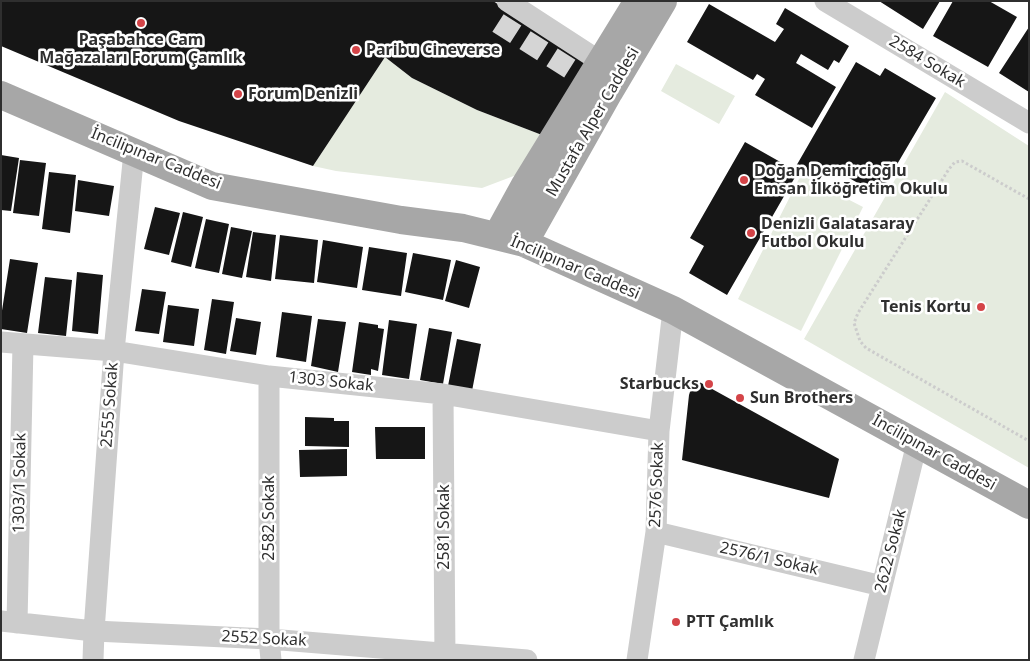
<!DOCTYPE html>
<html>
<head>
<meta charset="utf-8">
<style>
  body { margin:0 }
  #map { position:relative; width:1030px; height:661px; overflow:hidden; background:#fff; font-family:"Noto Sans",sans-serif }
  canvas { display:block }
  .frame { position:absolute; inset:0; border:2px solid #2f2f2f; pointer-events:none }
</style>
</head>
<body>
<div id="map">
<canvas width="1030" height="661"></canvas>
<div class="frame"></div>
</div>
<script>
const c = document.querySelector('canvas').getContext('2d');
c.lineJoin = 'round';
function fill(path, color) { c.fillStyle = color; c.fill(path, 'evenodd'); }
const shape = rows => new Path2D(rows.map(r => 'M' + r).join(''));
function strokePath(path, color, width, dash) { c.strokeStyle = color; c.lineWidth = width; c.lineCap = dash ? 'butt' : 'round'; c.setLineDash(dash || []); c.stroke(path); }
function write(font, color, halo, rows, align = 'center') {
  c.font = font + ' "Noto Sans",sans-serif'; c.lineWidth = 5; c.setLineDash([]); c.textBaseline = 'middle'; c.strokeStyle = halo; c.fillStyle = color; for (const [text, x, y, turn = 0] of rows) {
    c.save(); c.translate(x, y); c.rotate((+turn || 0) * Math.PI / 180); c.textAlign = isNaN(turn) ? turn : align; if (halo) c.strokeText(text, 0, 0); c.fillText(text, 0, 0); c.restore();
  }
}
fill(shape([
  [385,57,412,78,477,110,542,135,519,174,482,188,336,171,313,166],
  [676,64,735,96,719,124,661,91],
  [945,92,1029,146,1029,468,804,339],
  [801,175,863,207,801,331,738,299]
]), '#e5ebdf');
fill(shape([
  [1,1,493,1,588,60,542,135,477,110,412,78,385,57,313,166,179,121,1,46],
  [879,1,940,1,923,29],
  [953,1,989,1,1017,17,988,67,933,36],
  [709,4,775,42,784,29,776,24,785,8,849,46,839,63,834,60,828,70,801,54,796,63,836,87,812,128,755,95,765,79,757,74,753,80,687,42],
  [1029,27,1029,92,999,73],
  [856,62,880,76,885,68,936,98,879,195,828,166,818,182,795,168],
  [745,142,798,172,727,295,689,273,704,246,690,238],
  [1,155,19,158,11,211,1,210],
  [20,160,46,163,39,216,13,213],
  [49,172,76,175,70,233,42,229],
  [78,180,114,186,109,216,75,211],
  [155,207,180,213,169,255,144,249],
  [183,212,203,217,191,267,171,262],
  [206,219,229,224,219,273,195,268],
  [231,227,252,231,242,278,222,274],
  [253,232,276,235,271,281,246,277],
  [280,235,318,240,314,283,275,279],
  [323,240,363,247,357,288,317,282],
  [369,247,407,253,401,296,362,290],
  [413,253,451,260,443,300,405,292],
  [10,259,38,263,27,333,1,329,1,317],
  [456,260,480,267,469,308,445,301],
  [77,272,103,275,98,334,72,331],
  [45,277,72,280,66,336,38,333],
  [142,289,166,292,159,334,135,331],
  [212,299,234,302,226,354,204,350],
  [168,305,199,309,194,346,163,342],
  [282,312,312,316,306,362,276,357],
  [236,318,261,322,256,355,230,351],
  [318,319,346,322,338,372,311,366],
  [389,320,417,324,409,379,382,375],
  [359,322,378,325,378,328,384,329,378,371,371,369,371,375,352,372],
  [429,328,452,332,443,384,420,380],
  [457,339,481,344,472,391,448,386],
  [694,379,839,459,829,498,682,460,689,395],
  [305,417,334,418,334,421,349,421,349,447,305,446],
  [375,427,425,427,425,459,376,459],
  [347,449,347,476,300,477,299,450]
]), '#161616');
strokePath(shape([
  [498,23,580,75]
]), '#d5d5d5', 21, [21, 11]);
strokePath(shape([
  [1029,199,962,161,955,162,949,169,858,313,854,323,860,341,866,348,1029,441]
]), '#ccc', 3, [2.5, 2.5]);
strokePath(shape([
  [507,1,601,62],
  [825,1,1029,123],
  [1,342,114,351,269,376,443,394,659,431],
  [269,376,269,639,271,660],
  [443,394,445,660],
  [656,532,882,586],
  [1,621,94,631,269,639,527,660],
  [17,623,23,344],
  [93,660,94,631,114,351,134,152],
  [637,660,656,532,659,431,673,310],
  [864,660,917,443]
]), '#ccc', 21);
strokePath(shape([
  [1,95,212,186,401,220,463,228,524,243,673,310,1029,505],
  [497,236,525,185,638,1],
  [524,243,609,92,663,1]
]), '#a7a7a7', 28);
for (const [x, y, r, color] of [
  [141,23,5,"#d44448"],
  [356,50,5,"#d44448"],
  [238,94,5,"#d44448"],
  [744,180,5,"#d44448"],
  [751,233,5,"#d44448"],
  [981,307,5,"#d44448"],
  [709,384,5,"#d44448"],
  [740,398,5,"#d44448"],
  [676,622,5,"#d44448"]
]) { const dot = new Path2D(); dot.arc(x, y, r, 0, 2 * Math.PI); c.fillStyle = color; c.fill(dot); strokePath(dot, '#fff', 2); }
write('bold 16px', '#2f2f2f', '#fff', [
  ["Paşabahce Cam",141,40,"center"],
  ["Mağazaları Forum Çamlık",141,58,"center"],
  ["Paribu Cineverse",366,50],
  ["Forum Denizli",248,94],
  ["Doğan Demircioğlu",754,171],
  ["Emsan İlköğretim Okulu",754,189],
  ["Denizli Galatasaray",761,224],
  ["Futbol Okulu",761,242],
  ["Tenis Kortu",971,307,"right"],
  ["Starbucks",699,384,"right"],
  ["Sun Brothers",750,398],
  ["PTT Çamlık",686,622]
], 'left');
write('16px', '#2f2f2f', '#fff', [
  ["2584 Sokak",927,62,31],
  ["Mustafa Alper Caddesi",593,122,-60],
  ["İncilipınar Caddesi",156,159,22],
  ["İncilipınar Caddesi",575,268,23],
  ["1303 Sokak",331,382,6],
  ["2555 Sokak",110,405,-86],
  ["İncilipınar Caddesi",934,453,29],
  ["1303/1 Sokak",20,483,-89],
  ["2576 Sokak",657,485,-88],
  ["2582 Sokak",269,518,-90],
  ["2581 Sokak",444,527,-90],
  ["2622 Sokak",891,551,-76],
  ["2576/1 Sokak",769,559,13],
  ["2552 Sokak",264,639,3]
]);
</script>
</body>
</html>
